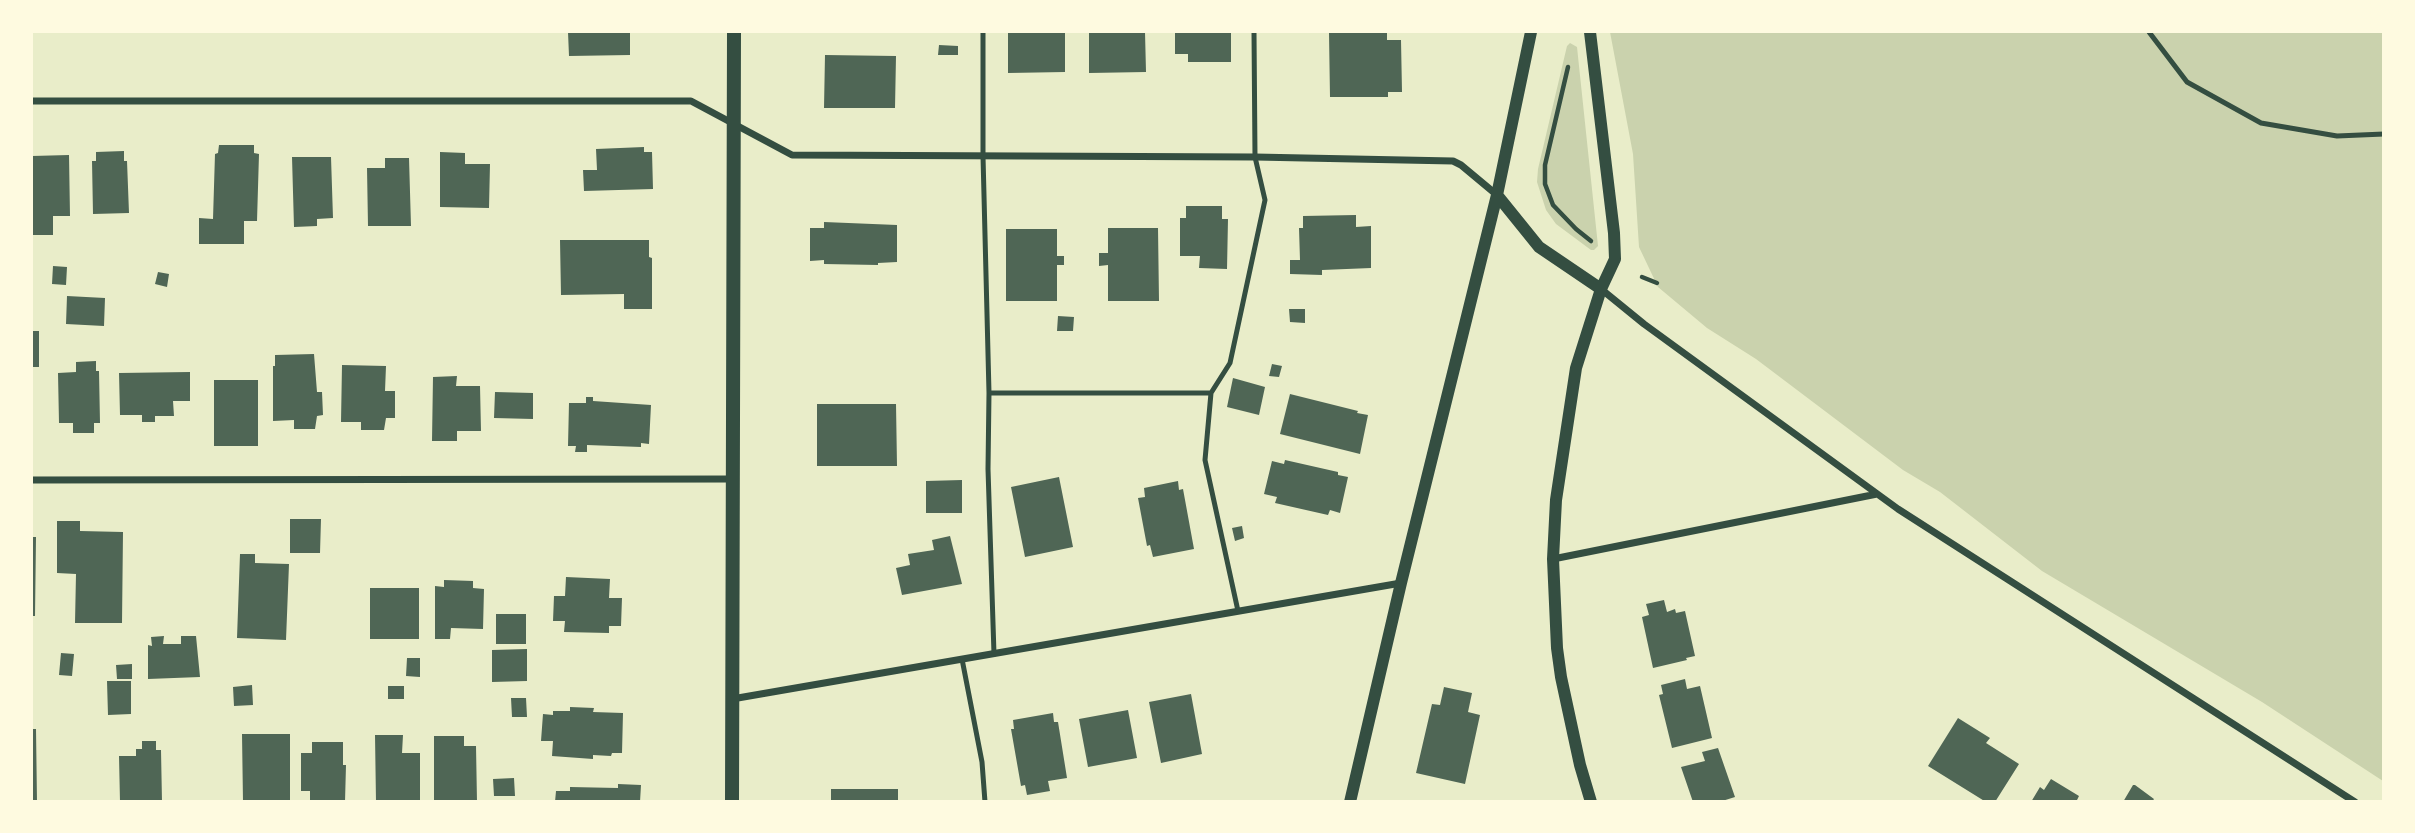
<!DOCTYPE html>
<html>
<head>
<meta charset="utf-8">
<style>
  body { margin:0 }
  #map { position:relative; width:2415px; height:833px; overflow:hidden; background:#e9edc9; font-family:"DM Sans",sans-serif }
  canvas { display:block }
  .frame { position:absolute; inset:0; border:33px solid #fefae0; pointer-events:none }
</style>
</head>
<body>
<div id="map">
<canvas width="2415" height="833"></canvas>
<div class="frame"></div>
</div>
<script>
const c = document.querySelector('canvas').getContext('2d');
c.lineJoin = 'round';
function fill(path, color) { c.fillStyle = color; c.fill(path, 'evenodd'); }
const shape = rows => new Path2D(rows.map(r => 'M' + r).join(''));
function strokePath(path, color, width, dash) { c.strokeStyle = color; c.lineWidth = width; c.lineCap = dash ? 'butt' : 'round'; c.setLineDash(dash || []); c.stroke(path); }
fill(shape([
  [1610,32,2383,32,2383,781,2262,702,2042,571,1940,492,1903,470,1756,359,1707,328,1658,287,1639,247,1633,154],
  [1570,43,1577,47,1598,246,1594,250,1591,250,1556,224,1546,210,1537,182,1538,169,1567,46]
]), '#cad2ad');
fill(shape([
  [568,32,630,32,630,55,569,56],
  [1008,32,1065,32,1065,72,1008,73],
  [1089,32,1145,32,1146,72,1089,73],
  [1175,32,1231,32,1231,62,1188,62,1188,54,1175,54],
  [1387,32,1387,40,1401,40,1402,92,1388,92,1388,97,1330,97,1329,33],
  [939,45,958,46,958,55,938,55],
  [825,55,896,56,895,108,824,108],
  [219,145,254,145,254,153,259,154,257,221,244,221,244,244,199,244,199,218,213,219,215,154,218,153],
  [644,147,644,152,652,152,653,189,584,191,583,170,597,170,596,149],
  [124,151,124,161,127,161,129,213,93,214,92,161,96,161,96,152],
  [440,152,465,153,465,164,490,164,489,208,440,207],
  [69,155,70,216,53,216,53,235,32,235,32,156],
  [292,157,331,157,333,218,317,219,317,226,294,227],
  [385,158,409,158,411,226,368,226,367,168,385,168],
  [1186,206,1222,206,1222,219,1228,219,1227,269,1199,268,1200,256,1180,256,1180,218,1186,218],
  [1356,215,1356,227,1371,226,1371,268,1322,270,1322,275,1290,274,1290,260,1300,260,1299,228,1303,228,1303,216],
  [824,222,897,225,897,262,878,263,878,265,824,264,824,260,810,261,810,228,824,228],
  [1108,228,1158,228,1159,301,1108,301,1108,265,1099,266,1099,253,1108,253],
  [1006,229,1057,229,1057,256,1064,256,1064,265,1057,265,1057,301,1006,301],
  [560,240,649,240,649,257,652,258,652,309,624,309,624,294,561,295],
  [53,266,67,267,66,285,52,284],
  [158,272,169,274,167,287,155,284],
  [67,296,105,298,104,326,66,324],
  [1289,309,1305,309,1305,323,1290,322],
  [1058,316,1074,317,1073,331,1057,331],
  [32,331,39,331,39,367,33,367],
  [314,354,317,392,322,392,323,415,317,416,315,429,294,429,294,420,273,421,273,366,275,366,275,355],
  [96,361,96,371,99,371,100,423,94,423,94,433,73,433,73,423,59,423,58,373,76,372,76,362],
  [1272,364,1282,366,1279,377,1269,376],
  [342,365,386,366,385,391,395,391,395,418,386,418,384,430,361,430,361,422,341,422],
  [190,372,190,401,173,401,174,416,155,416,155,422,142,422,142,415,120,415,119,373],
  [457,376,456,386,480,386,481,431,457,431,457,441,432,441,433,377],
  [1233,378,1265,387,1259,415,1227,407],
  [214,380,258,380,258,446,214,446],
  [495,392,533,393,533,419,494,418],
  [1290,394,1358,411,1357,413,1368,415,1360,454,1280,434],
  [586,397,593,397,593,401,651,405,649,444,641,443,641,447,587,445,587,452,575,452,576,446,568,446,569,403,586,403],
  [817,404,896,404,897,466,817,466],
  [1285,460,1338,472,1338,475,1348,477,1340,513,1330,510,1328,515,1275,503,1277,497,1264,494,1272,461,1284,464],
  [1059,477,1073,547,1025,557,1011,487],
  [962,480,962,513,926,513,926,481],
  [1178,481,1179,490,1183,489,1194,549,1153,557,1150,545,1147,546,1138,498,1145,497,1144,488],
  [290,519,321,519,320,553,290,553],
  [57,521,80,521,80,531,123,532,122,623,75,623,76,574,57,573],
  [1242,526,1244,538,1235,541,1232,528],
  [950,536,962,584,902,595,896,568,910,565,908,554,934,550,932,540],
  [32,537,36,537,35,616,32,616],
  [240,554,255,554,255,563,289,564,286,640,237,638],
  [566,577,610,579,609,598,622,598,621,626,609,626,609,633,564,632,565,621,553,621,554,596,565,596],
  [444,580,473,581,473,588,484,589,483,629,451,628,450,639,435,639,435,586,444,587],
  [370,588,419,588,419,639,370,639],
  [1664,600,1667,612,1675,609,1676,613,1685,611,1695,656,1686,658,1687,660,1653,668,1642,617,1649,615,1646,604],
  [496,614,526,614,526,644,496,644],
  [164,636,163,644,181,644,181,636,196,636,200,677,148,679,148,645,152,646,151,637],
  [527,649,527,681,492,682,492,650],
  [61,653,74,654,72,676,59,675],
  [407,658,420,658,420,677,406,676],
  [132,664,132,679,117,679,116,665],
  [1685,679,1687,689,1700,686,1712,738,1672,748,1659,695,1663,694,1661,685],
  [107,681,131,681,131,714,108,715],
  [252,685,253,705,234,706,233,687],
  [388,686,404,686,404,699,388,699],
  [1444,687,1472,693,1468,712,1480,715,1465,784,1416,773,1432,704,1440,705],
  [1191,694,1202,754,1161,763,1149,702],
  [511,698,526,698,527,717,512,717],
  [570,707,594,708,593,712,623,713,622,753,612,753,611,756,593,755,593,759,552,756,553,741,541,741,543,714,553,715,553,711,570,711],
  [1128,710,1137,758,1088,767,1079,719],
  [1053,713,1054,722,1058,722,1067,778,1048,781,1050,791,1027,795,1025,785,1021,786,1011,729,1014,729,1013,720],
  [1958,718,1990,738,1986,743,2019,764,1995,802,1986,802,1928,766],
  [32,729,36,729,37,802,32,802],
  [242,734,290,734,290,802,243,802],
  [375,735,403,735,402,753,420,753,420,802,376,802],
  [434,736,464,736,464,746,476,746,477,802,434,802],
  [142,741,156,741,156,750,161,750,162,802,120,802,119,756,136,756,136,749,142,749],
  [312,742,343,742,343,765,346,765,345,802,310,802,310,791,301,791,301,753,312,753],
  [1718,748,1735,797,1719,802,1693,802,1681,767,1705,761,1702,752],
  [514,778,515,796,494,796,493,779],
  [2051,779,2079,796,2076,802,2031,802,2040,787,2044,790],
  [618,784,641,785,640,802,555,802,556,791,570,791,570,787,618,788],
  [2133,785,2135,785,2154,799,2152,802,2123,802],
  [831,789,898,789,898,802,831,802]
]), '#4f6655');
strokePath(shape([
  [1568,67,1545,165,1545,184,1553,205,1576,229,1591,241],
  [1642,277,1657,283]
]), '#344e41', 4.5);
strokePath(shape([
  [983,32,983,156,989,393,988,469,994,654],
  [2149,32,2187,82,2261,123,2337,136,2384,134],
  [989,393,1211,393],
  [1238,611,1205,460,1211,393,1230,363,1265,200,1255,157,1254,32],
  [962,659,982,762,985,802]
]), '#344e41', 5);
strokePath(shape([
  [32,101,691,101,792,155,1255,157,1453,161,1461,165,1497,195],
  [1601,289,1644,324,1898,509,2355,802],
  [32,480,733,479],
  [1553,559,1877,494],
  [732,699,1401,583]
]), '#344e41', 7);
strokePath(shape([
  [1590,32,1614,233,1615,259,1601,289,1576,368,1556,500,1553,559,1557,648,1561,677,1580,765,1591,802],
  [1497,195,1539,247,1601,289],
  [1350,802,1401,583,1497,195,1531,32]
]), '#344e41', 12);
strokePath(shape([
  [732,802,734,32]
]), '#344e41', 14);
</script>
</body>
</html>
